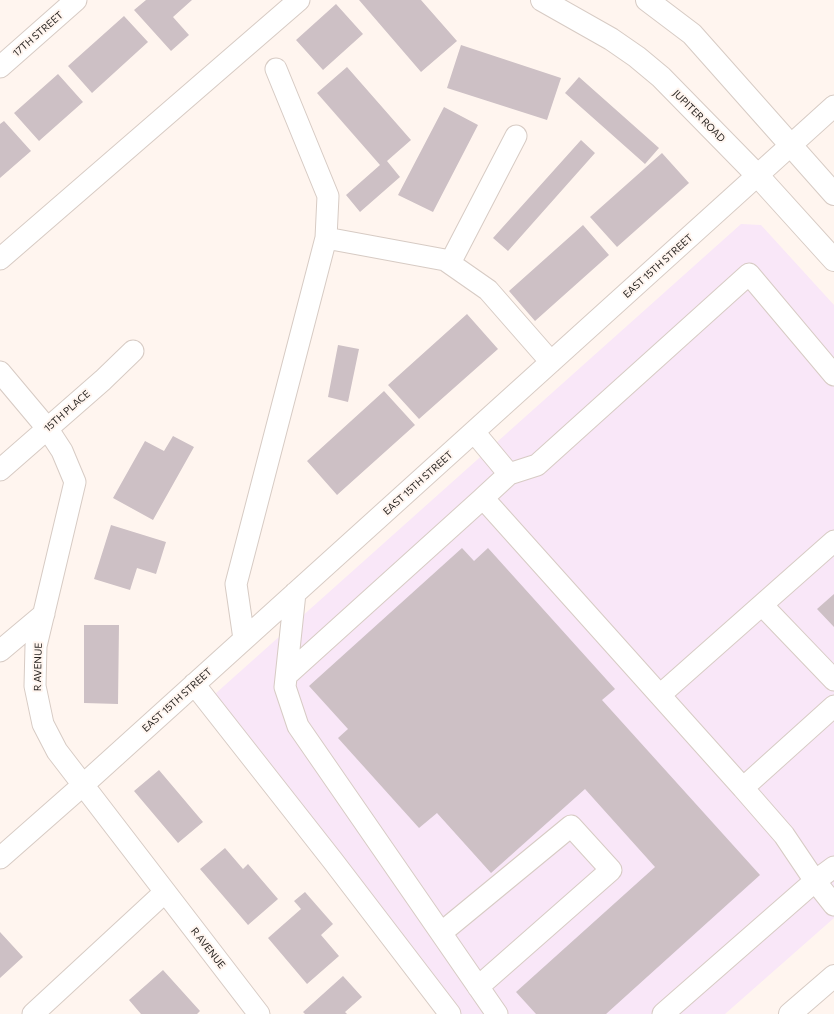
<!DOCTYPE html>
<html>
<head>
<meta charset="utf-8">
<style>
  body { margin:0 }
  canvas { display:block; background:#fff5ef }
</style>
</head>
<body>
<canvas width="834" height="1014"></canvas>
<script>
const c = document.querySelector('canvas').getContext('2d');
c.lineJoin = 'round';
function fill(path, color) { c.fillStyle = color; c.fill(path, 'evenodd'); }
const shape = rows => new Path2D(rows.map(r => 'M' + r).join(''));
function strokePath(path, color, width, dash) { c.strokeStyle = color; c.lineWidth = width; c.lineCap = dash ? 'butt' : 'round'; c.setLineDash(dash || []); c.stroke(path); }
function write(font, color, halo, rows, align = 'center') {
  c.font = font + ' Commissioner,sans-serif'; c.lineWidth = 4; c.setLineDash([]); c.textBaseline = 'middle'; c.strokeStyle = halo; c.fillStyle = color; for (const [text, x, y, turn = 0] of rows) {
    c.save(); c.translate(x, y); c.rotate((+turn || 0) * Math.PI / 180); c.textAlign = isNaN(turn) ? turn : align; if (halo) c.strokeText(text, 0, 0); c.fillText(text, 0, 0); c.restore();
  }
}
fill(shape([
  [741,224,761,225,834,305,834,918,725,1014,458,1014,215,694]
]), '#f9e7f8');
fill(shape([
  [146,0,192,0,173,17,189,35,171,51,134,10],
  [359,0,421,0,457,41,421,72],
  [336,4,363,34,323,70,296,40],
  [124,16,148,42,92,93,68,66],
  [461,45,561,78,547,120,447,88],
  [347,67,411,140,387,161,400,177,360,212,346,195,380,165,317,93],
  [58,74,83,102,39,141,14,113],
  [579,77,659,148,645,164,565,93],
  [444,107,478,125,433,212,398,195],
  [4,121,31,151,0,178,0,124],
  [581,140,595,153,508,251,493,238],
  [662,153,689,183,617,247,590,217],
  [583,225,609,255,535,321,509,291],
  [467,314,498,349,419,419,388,385],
  [338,345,359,349,348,402,328,397],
  [384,391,415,425,337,495,307,461],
  [173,436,194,447,153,520,113,498,145,441,164,451],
  [111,525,166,542,156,574,137,568,130,590,94,579],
  [462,548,474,561,488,548,615,689,602,700,760,875,606,1014,536,1014,516,992,655,867,585,789,491,873,437,813,419,828,338,738,348,729,309,686],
  [834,594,834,627,817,609],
  [84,625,119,625,118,704,84,703],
  [159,770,203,822,178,843,134,791],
  [225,848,243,869,248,864,278,899,248,925,200,869],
  [305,892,333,924,321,935,339,956,307,984,268,938,301,909,294,901],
  [0,932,23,957,0,978],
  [163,970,200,1011,197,1014,141,1014,129,1000],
  [343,976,362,997,345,1012,347,1014,305,1014,303,1012]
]), '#cdc0c5');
const minor = shape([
  [0,67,76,0],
  [276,69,328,196,326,238],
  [0,259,299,0],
  [450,263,516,136],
  [0,372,47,428,62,451,75,482,36,646,35,686,43,724,57,751,259,1014],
  [474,432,509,474,483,498,743,788,834,706],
  [0,470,103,380,133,351],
  [509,474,537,465,749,274,834,375],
  [295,593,285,687,298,726,497,1014],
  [762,605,834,680],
  [244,639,236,584,326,238,445,260,488,290,551,362],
  [0,651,44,614],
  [287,675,483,498],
  [194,684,333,861,450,1014],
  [660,695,834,541],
  [743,788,784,835,815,881,834,905],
  [0,858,83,785,834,106],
  [441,933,571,826,611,870,478,987],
  [33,1014,165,892],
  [663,1014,815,881,834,867]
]);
const major = shape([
  [542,0,611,39,637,57,661,77,758,176,834,260],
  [647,0,692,34,834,194],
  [790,1014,834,976]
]);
strokePath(minor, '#d7cbc4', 23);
strokePath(major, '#d7cbc4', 24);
strokePath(minor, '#fff', 21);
strokePath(major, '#fff', 22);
write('10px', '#231f1c', '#fff5ef', [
  ["17TH STREET",38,34,-41],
  ["JUPITER ROAD",699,116,45],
  ["EAST 15TH STREET",658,266,-42],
  ["15TH PLACE",67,411,-41],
  ["EAST 15TH STREET",418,483,-42],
  ["R AVENUE",38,667,-89],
  ["EAST 15TH STREET",177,700,-42],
  ["R AVENUE",208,948,52]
]);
</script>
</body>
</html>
